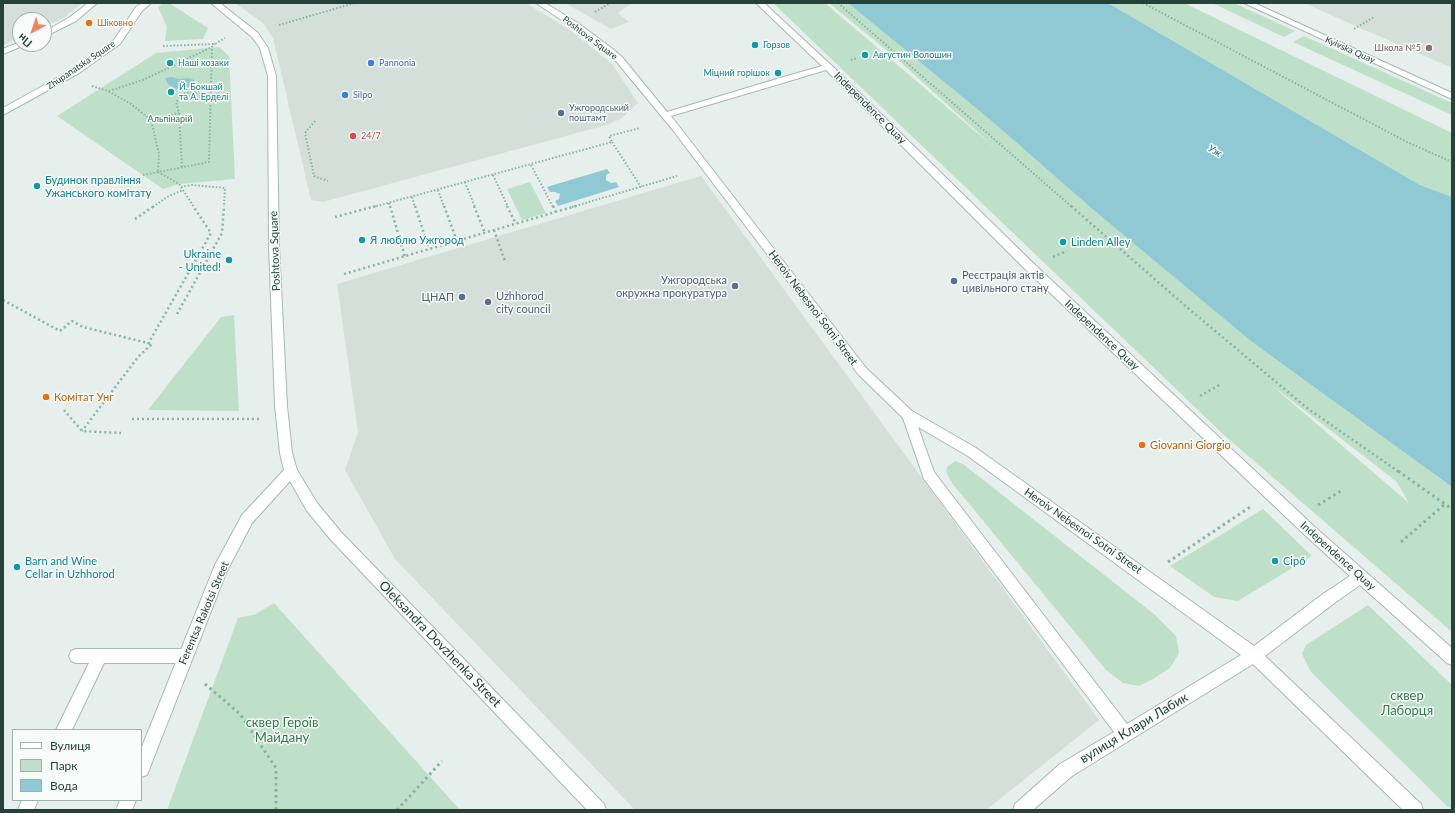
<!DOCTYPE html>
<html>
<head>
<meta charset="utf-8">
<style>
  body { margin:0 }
  #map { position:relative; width:1455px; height:813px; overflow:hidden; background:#e6efeb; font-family:Lato,sans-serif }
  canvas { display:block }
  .frame { position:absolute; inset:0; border:4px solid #24423a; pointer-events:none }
  .legend { position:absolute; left:12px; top:729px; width:130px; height:72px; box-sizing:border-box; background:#f7fbf9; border:1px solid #a3b1ad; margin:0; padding:5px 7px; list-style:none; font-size:12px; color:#24423a }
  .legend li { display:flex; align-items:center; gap:8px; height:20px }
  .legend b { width:20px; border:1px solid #a3b1ad }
  .north { position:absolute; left:12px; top:12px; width:40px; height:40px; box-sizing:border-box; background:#f7fbf9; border:1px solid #a3b1ad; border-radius:50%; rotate:220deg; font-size:11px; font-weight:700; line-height:16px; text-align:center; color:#24423a }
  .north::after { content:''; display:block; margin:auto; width:14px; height:18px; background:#f4845f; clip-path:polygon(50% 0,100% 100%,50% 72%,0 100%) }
</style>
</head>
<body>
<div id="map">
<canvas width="1455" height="813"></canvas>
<div class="frame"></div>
<ul class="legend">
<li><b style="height:5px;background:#fff"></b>Вулиця</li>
<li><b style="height:11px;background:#bfe0c8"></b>Парк</li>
<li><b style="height:11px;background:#8ec9d4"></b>Вода</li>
</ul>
<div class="north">Пн</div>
</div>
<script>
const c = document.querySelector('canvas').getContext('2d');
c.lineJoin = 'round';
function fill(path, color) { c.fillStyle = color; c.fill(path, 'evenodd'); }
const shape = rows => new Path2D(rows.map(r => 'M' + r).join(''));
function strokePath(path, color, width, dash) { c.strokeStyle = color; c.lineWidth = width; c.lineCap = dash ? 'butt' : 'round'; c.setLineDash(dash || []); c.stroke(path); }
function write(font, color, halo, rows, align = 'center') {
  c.font = font + ' Lato,sans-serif'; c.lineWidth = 3; c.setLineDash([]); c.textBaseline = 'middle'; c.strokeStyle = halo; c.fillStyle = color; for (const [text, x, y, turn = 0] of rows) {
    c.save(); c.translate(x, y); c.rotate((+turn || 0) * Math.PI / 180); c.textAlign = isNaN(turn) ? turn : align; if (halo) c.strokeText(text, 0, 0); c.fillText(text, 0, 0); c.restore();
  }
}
fill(shape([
  [3,3,82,3,65,17,44,27,44,20,20,20,20,38,3,45],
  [235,3,526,3,570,30,612,64,638,103,622,118,610,124,323,202,311,200,273,38,263,23],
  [565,3,632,3,618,13,629,22,611,29],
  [1304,3,1452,3,1452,68,1358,27],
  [701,176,1099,720,986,810,635,810,395,559,345,470,358,432,337,284]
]), '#d4dfda');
fill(shape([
  [169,3,208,28,203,39,165,41,167,27,158,7,162,4],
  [773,3,825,3,997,150,896,58,829,3,848,3,994,123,1090,207,1252,342,1452,487,1452,632,1224,435],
  [1269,383,1396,481,1409,503],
  [1108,3,1184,3,1452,133,1452,197,1420,185],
  [1212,3,1234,3,1295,31,1284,37],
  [1304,36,1452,103,1452,115,1293,42],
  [219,47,229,56,235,179,179,184,163,189,57,116,156,53],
  [530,182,546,213,522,220,507,189],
  [234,315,239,411,148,410,221,317],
  [955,461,963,464,1154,614,1176,636,1179,653,1170,668,1153,679,1139,686,1123,683,1106,670,952,483,946,472,947,467],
  [1263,509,1312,556,1238,601,1214,597,1170,566],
  [274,603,460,810,167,810,238,618,256,614],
  [1368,605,1452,685,1452,809,1447,806,1311,672,1302,654,1306,645]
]), '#bfe0c8');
fill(shape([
  [848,3,1108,3,1420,185,1452,197,1452,487,1252,342,1090,207,994,123],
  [172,77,179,79,189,78,194,80,192,85,186,88,176,89,168,84,165,78],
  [607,169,610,173,606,175,606,180,611,183,616,182,619,187,558,206,555,201,559,199,560,194,555,192,550,192,547,187]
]), '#8ec9d4');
const service = shape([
  [76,649,186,649,191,651,193,656,191,661,186,663,104,663,72,730,56,730,89,663,76,663,71,661,69,656,71,651,76,649],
  [22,800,38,800,34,810,18,810,22,800]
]);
const pedestrian = shape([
  [756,3,764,3,831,65,1033,263,1317,529,1452,648,1452,665,1447,663,1360,585,1333,604,1328,606,1323,604,1321,599,1323,594,1350,576,1307,537,1025,269,826,70,786,82,780,82,779,80,780,78,822,66,756,3]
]);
const minor = shape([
  [88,3,97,3,76,21,44,37,44,32,70,17,88,3],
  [142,3,151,3,142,11,120,44,79,73,3,115,3,108,73,69,114,40,136,7,142,3],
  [211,3,220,3,258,33,268,48,276,76,279,246,287,406,292,453,297,470,317,503,341,532,604,804,606,810,587,810,331,540,307,511,290,481,252,523,226,573,147,775,141,777,141,749,215,565,242,515,284,470,280,453,275,406,269,246,268,76,260,48,252,37,211,3],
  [536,3,545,3,578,23,614,50,622,57,667,112,780,78,786,78,787,80,786,82,671,116,866,368,912,411,976,448,1254,646,1323,594,1328,592,1333,594,1335,599,1333,604,1265,656,1421,804,1423,810,1403,810,1253,664,1072,776,1033,810,1013,810,1015,804,1060,764,1114,732,924,479,903,418,858,374,672,129,616,61,572,27,536,3],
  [918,427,968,456,1241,655,1127,724,934,472,918,427],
  [1244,3,1254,3,1452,93,1452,99,1244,3],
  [20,42,20,44,27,44,3,54,3,49,20,42],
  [120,800,136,800,132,810,116,810,120,800]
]);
strokePath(service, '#a8b8b2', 2);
strokePath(pedestrian, '#a8b8b2', 2);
strokePath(minor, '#a8b8b2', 2);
strokePath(shape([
  [838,3,1072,207],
  [1143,3,1407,142,1452,162],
  [595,12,610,3],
  [279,25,355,3],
  [1354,29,1374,17],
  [163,46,215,44,225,38],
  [851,60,858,58],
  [92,86,108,91,131,104,151,120,159,154,158,172],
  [109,91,143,80,212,47],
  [151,120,179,113],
  [315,121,305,133,314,176,328,181],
  [612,142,641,187],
  [531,165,553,207],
  [182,167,179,113,176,102,185,93,213,89],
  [158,172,179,184,194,207],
  [143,175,209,162,212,47,215,44],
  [493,175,508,207],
  [465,182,475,207],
  [181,187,192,185,225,188,224,207],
  [438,190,444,207],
  [412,197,415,207],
  [389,203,390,207],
  [153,207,167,197,183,190],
  [373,207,612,142,609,136,640,128],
  [572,207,677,176]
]), '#86b3a5', 2, [1.5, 2]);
strokePath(shape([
  [390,206,405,257],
  [415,206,429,249],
  [444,206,457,241],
  [474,206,485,233],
  [507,206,516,224],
  [553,206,556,212],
  [1071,206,1189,309,1307,408,1399,472],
  [335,217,376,206],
  [135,219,154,206],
  [494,230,505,261],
  [1053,257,1067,251],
  [193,264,206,265],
  [344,274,576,206],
  [3,300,60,331,72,321,83,327,152,344,138,357,82,431],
  [177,314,222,233,224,206],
  [148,344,211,233,193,206],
  [1200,396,1221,384],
  [64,410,82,431,121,433],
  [132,419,259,419]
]), '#86b3a5', 2.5, [2, 3]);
strokePath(shape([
  [1398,471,1452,509],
  [1318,505,1341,491],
  [1401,542,1445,504],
  [1168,562,1250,507],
  [205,684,240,714,276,768,276,810],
  [397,810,442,761]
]), '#86b3a5', 3, [2.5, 3.5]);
fill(service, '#fff');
fill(pedestrian, '#fff');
fill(minor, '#fff');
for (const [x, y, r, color] of [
  [89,23,4,"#e8710a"],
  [755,45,4,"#0f9aa8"],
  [1429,48,4,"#8d6e63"],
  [865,55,4,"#0f9aa8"],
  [170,63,4,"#0f9aa8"],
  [371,63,4,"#3f7fe0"],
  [778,73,4,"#0f9aa8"],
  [171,92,4,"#0f9aa8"],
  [345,95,4,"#3f7fe0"],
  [561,113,4,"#5c6f8a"],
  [353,136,4,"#e0444e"],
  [37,186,4,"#0f9aa8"],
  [362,240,4,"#0f9aa8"],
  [1063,242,4,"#0f9aa8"],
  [229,260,4,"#0f9aa8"],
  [954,281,4,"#5c6f8a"],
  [735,286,4,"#5c6f8a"],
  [462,297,4,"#5c6f8a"],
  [488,302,4,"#5c6f8a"],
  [46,397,4,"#e8710a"],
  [1142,445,4,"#e8710a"],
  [1275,561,4,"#0f9aa8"],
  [17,567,4,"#0f9aa8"]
]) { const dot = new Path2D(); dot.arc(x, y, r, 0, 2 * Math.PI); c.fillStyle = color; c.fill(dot); strokePath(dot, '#f7fbf9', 1.5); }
write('9px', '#c56008', '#f7fbf9', [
  ["Шіковно",97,23]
], 'left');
write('9px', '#24423a', '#f7fbf9', [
  ["Poshtova Square",590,38,37],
  ["Kyivska Quay",1350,50,24],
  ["Zhupanatska Square",81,65,-34]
]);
write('9px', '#0d838f', '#f7fbf9', [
  ["Горзов",763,45],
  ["Августин Волошин",873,55],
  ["Наші козаки",178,63],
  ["Міцний горішок",770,73,"right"],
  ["Й. Бокшай",179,87],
  ["та А. Ерделі",179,97]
], 'left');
write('9px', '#785e54', '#f7fbf9', [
  ["Школа №5",1421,48]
], 'right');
write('9px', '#366cbe', '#f7fbf9', [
  ["Pannonia",379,63],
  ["Silpo",353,95]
], 'left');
write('9px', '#4e5e75', '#f7fbf9', [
  ["Ужгородський",569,108],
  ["поштамт",569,118]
], 'left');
write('9px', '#2d7a4b', '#f7fbf9', [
  ["Альпінарій",170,119]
]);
write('9px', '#be3a42', '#f7fbf9', [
  ["24/7",361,136]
], 'left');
write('italic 10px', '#1c6f80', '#f7fbf9', [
  ["Уж",1215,151,30]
]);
write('11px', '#24423a', '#f7fbf9', [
  ["Independence Quay",870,108,45],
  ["Poshtova Square",275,251,-92],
  ["Heroiv Nebesnoi Sotni Street",813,308,53],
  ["Independence Quay",1102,335,43],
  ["Heroiv Nebesnoi Sotni Street",1083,531,35],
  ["Independence Quay",1338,556,42],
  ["Ferentsa Rakotsi Street",204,613,-67]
]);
write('11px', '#0d838f', '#f7fbf9', [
  ["Будинок правління",45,180],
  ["Ужанського комітату",45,193],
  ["Я люблю Ужгород",370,240],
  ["Linden Alley",1071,242],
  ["Ukraine",221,254,"right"],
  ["- United!",221,267,"right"],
  ["Barn and Wine",25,561],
  ["Cellar in Uzhhorod",25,574],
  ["Cipő",1283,561]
], 'left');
write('11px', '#4e5e75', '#f7fbf9', [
  ["Реєстрація актів",962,275],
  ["цивільного стану",962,288],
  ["Ужгородська",727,280,"right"],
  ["окружна прокуратура",727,293,"right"],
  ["Uzhhorod",496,296],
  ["city council",496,309],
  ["ЦНАП",454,297,"right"]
], 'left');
write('11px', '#c56008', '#f7fbf9', [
  ["Комітат Унг",54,397],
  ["Giovanni Giorgio",1150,445]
], 'left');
write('13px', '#24423a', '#f7fbf9', [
  ["Oleksandra Dovzhenka Street",440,644,46],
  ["вулиця Клари Лабик",1134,728,-31]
]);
write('13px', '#2d7a4b', '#f7fbf9', [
  ["сквер",1407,696],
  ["Лаборця",1407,711],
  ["сквер Героїв",282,723],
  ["Майдану",282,738]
]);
</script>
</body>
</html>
